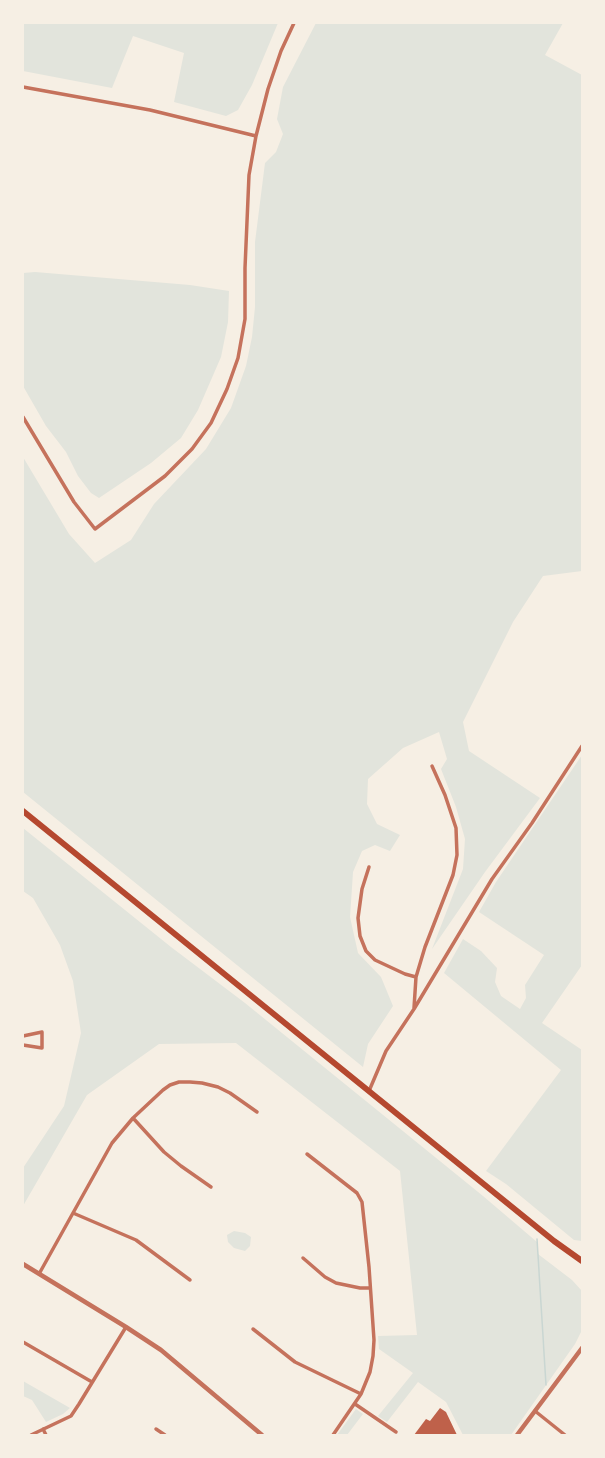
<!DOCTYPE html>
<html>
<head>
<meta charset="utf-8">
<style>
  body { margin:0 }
  #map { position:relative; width:605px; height:1458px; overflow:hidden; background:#f6efe4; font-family:Lato,sans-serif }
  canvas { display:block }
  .frame { position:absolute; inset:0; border:24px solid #f6efe4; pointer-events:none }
</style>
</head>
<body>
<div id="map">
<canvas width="605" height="1458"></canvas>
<div class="frame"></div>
</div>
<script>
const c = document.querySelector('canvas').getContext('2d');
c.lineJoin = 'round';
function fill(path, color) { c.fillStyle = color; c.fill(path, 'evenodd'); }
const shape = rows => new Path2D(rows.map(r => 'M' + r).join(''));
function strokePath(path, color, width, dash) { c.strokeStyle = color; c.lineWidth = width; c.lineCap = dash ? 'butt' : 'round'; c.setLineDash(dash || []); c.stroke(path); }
fill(shape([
  [23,23,278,23,252,85,238,110,226,116,174,102,184,53,133,36,112,88,23,71],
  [316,23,563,23,545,55,582,75,582,571,543,576,513,622,463,722,469,751,540,798,485,872,432,949,463,869,465,839,456,807,441,769,447,759,439,732,403,748,368,779,367,804,377,824,400,835,390,851,375,845,362,851,353,872,350,917,358,953,381,977,393,1006,368,1044,363,1067,23,792,23,457,69,534,95,563,131,540,154,504,206,449,231,408,246,366,252,337,255,307,255,242,265,163,276,152,283,134,277,119,283,87],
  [35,272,190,285,229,291,228,322,221,357,198,410,181,438,151,463,99,498,91,493,78,476,66,452,46,426,23,386,23,273],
  [582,755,582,965,542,1023,582,1050,582,1241,574,1240,506,1184,486,1171,561,1070,444,973,463,939,481,951,497,968,495,982,501,996,520,1009,526,998,525,985,544,955,479,912,496,882],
  [23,828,171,947,245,1003,483,1196,537,1242,538,1254,572,1280,582,1291,582,1330,575,1344,511,1435,463,1435,446,1402,418,1382,387,1422,378,1416,413,1373,379,1349,378,1336,417,1335,400,1171,236,1043,159,1044,87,1095,23,1206,23,1168,64,1106,81,1033,73,981,60,945,33,898,23,891],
  [234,1231,245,1233,251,1237,250,1246,245,1251,234,1248,228,1242,227,1235],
  [23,1381,70,1408,63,1414,46,1422,32,1400,23,1396],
  [356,1409,363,1414,347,1435,337,1435]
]), '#e2e4dc');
strokePath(shape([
  [537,1239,546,1385]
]), '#c9d6d2', 1.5);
fill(shape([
  [440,1408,446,1412,457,1435,414,1435,426,1419,430,1421]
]), '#bf614a');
strokePath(shape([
  [23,87,150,110,256,136],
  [23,417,74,502,95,529,165,476,192,449,211,423,227,389,238,358,245,319,245,268,249,175,256,136,268,89,281,51,294,23],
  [369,867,362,889,358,918,360,936,366,951,375,960,405,974,416,977],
  [414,1008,416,977,425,947,453,875,457,855,456,828,445,795,432,766],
  [23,1036,42,1032,42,1048,23,1045],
  [369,1091,386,1051,414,1009,492,879,532,823,582,746],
  [133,1118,164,1152,181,1166,211,1187],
  [307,1154,348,1186,357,1193,362,1202,369,1267,374,1340,373,1356,370,1372,361,1394,333,1435],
  [73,1213,136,1240,190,1280],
  [303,1258,325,1277,336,1283,360,1288,370,1288],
  [39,1274,112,1143,133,1118,163,1090,170,1085,179,1082,190,1082,202,1083,218,1087,230,1093,257,1112],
  [253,1329,295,1362,361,1394],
  [23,1342,92,1382],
  [355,1404,396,1432],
  [535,1411,565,1435],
  [43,1429,46,1435],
  [156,1429,165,1435],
  [31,1435,71,1416,79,1404,126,1327]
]), '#c5725c', 3.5);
strokePath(shape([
  [23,1264,126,1327,161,1350,262,1435],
  [517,1435,582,1348]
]), '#c5725c', 4.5);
strokePath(shape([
  [23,811,554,1241,582,1261]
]), '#b5482f', 6);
</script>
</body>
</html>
